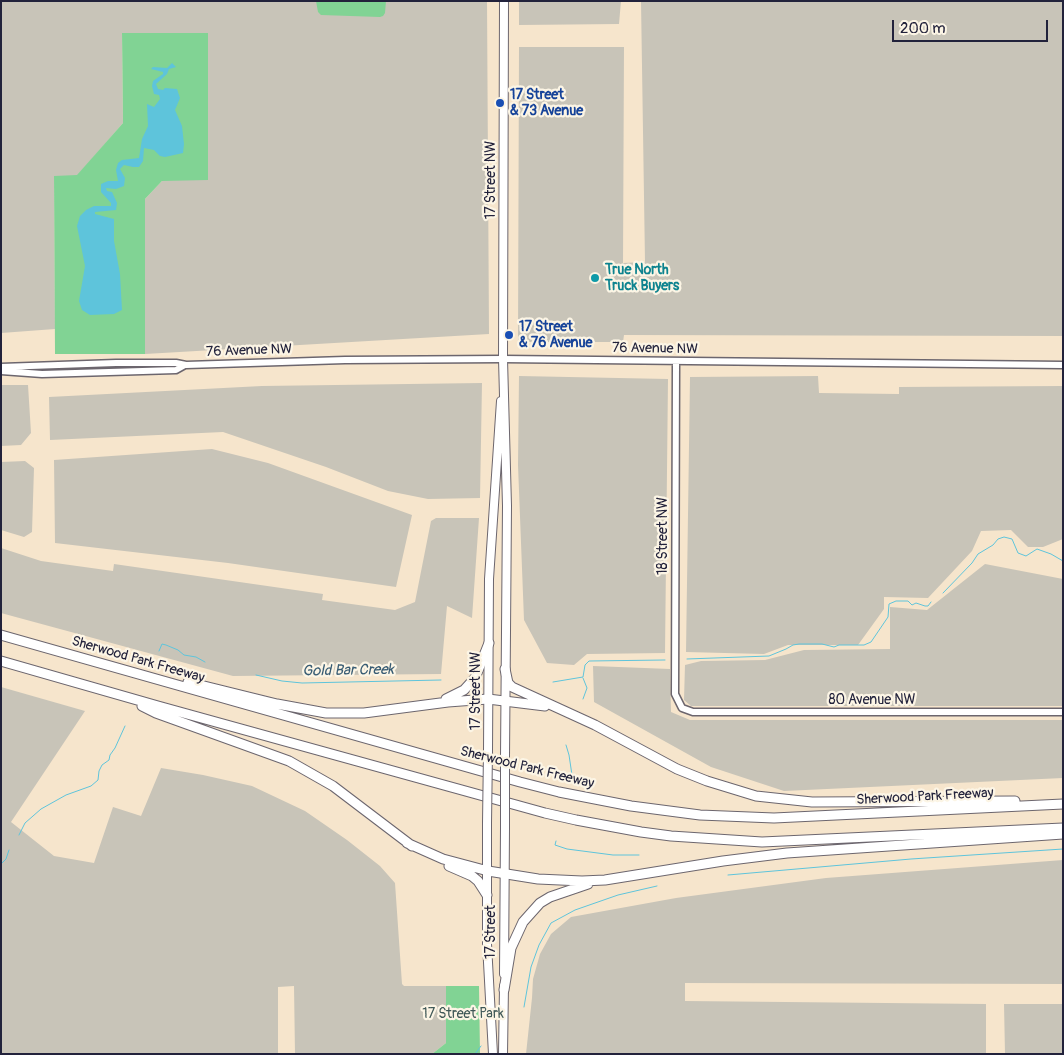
<!DOCTYPE html>
<html>
<head>
<meta charset="utf-8">
<style>
  body { margin:0 }
  #map { position:relative; width:1064px; height:1055px; overflow:hidden; background:#f6e5cc; font-family:Pangolin,sans-serif }
  canvas { display:block }
  .frame { position:absolute; inset:0; border:2px solid #22223b; pointer-events:none }
  .scale { position:absolute; left:892px; top:20px; width:156px; height:22px; box-sizing:border-box; border:2px solid #22223b; border-top:0; padding-left:6px; font-size:15px; line-height:18px; white-space:nowrap; color:#22223b; -webkit-text-stroke:4px #fcf5e5; paint-order:stroke }
</style>
</head>
<body>
<div id="map">
<canvas width="1064" height="1055"></canvas>
<div class="frame"></div>
<div class="scale">200 m</div>
</div>
<script>
const c = document.querySelector('canvas').getContext('2d');
c.lineJoin = 'round';
function fill(path, color) { c.fillStyle = color; c.fill(path, 'evenodd'); }
const shape = rows => new Path2D(rows.map(r => 'M' + r).join(''));
function strokePath(path, color, width, dash) { c.strokeStyle = color; c.lineWidth = width; c.lineCap = dash ? 'butt' : 'round'; c.setLineDash(dash || []); c.stroke(path); }
function write(font, color, halo, rows, align = 'center') {
  c.font = font + ' Pangolin,sans-serif'; c.lineWidth = 4.5; c.setLineDash([]); c.textBaseline = 'middle'; c.strokeStyle = halo; c.fillStyle = color; for (const [text, x, y, turn = 0] of rows) {
    c.save(); c.translate(x, y); c.rotate((+turn || 0) * Math.PI / 180); c.textAlign = isNaN(turn) ? turn : align; if (halo) c.strokeText(text, 0, 0); c.fillText(text, 0, 0); c.restore();
  }
}
fill(shape([
  [1,1,487,1,489,334,145,354,145,199,162,181,207,33,122,34,123,123,77,176,54,176,55,329,1,333],
  [519,1,621,1,619,24,519,25],
  [641,1,1063,1,1063,336,624,335,623,342,518,342,519,47,624,47,623,263,645,262],
  [519,376,668,379,665,653,587,654,574,665,547,663,524,620,518,465],
  [818,376,819,393,899,394,899,387,1063,386,1063,539,1043,547,1028,547,1011,530,981,531,972,551,928,598,884,597,884,609,858,645,788,645,764,654,686,652,690,377],
  [482,383,480,498,428,499,388,491,326,467,223,432,50,440,49,397,262,386],
  [1,385,28,385,31,433,21,445,1,446],
  [212,449,268,463,412,515,396,587,228,563,55,543,54,460],
  [25,461,34,468,32,532,24,537,1,530,1,462],
  [436,518,479,518,472,618,447,606,441,674,233,676,1,613,1,548,41,561,113,571,114,564,323,594,322,600,395,610,415,602,431,521],
  [985,564,1063,579,1063,706,691,706,684,700,685,665,701,661,765,660,804,650,890,649,890,607,927,610],
  [593,666,670,669,671,712,690,720,1063,720,1063,778,784,791,711,767,594,702],
  [1,687,85,711,11,822,54,856,94,863,113,807,141,816,161,768,203,775,252,786,305,811,347,840,380,866,395,883,402,984,404,986,446,986,446,1043,432,1054,295,1054,294,986,278,987,278,1054,1,1054],
  [1063,860,1063,984,685,983,685,1001,986,1004,986,1054,526,1054,532,998,533,979,540,954,551,934,571,917,676,898,826,878],
  [1004,1004,1063,1004,1063,1054,1005,1054]
]), '#c8c4b8');
fill(shape([
  [316,1,386,1,385,13,383,16,380,17,321,15,318,12],
  [122,33,208,33,208,180,162,181,145,199,145,354,55,354,54,176,77,175,123,123],
  [446,986,479,986,480,1054,432,1054,446,1043]
]), '#81d394');
fill(shape([
  [172,63,176,67,169,69,167,74,156,84,158,89,163,90,165,88,177,89,180,98,175,110,182,126,184,144,183,153,165,157,160,156,154,150,144,148,143,161,139,167,133,167,124,165,120,169,125,178,124,186,116,189,106,188,107,191,112,192,117,203,116,210,95,212,95,214,114,219,114,241,120,274,122,310,114,314,90,315,82,310,79,301,85,266,77,226,80,216,86,210,94,206,111,206,111,203,101,192,101,184,108,181,118,181,116,170,118,163,122,160,139,158,142,139,148,126,147,104,154,107,160,99,159,95,154,94,152,86,153,81,163,74,163,72,151,69,153,67,167,68]
]), '#5ec4db');
strokePath(shape([
  [943,593,972,563,978,554,993,545,998,539,1004,537,1012,539,1018,553,1026,556,1037,549,1051,554,1063,561],
  [159,651,162,644,166,645,178,650,184,655,196,657,205,662],
  [687,659,769,656,786,649,793,645,799,644,822,644,834,647,839,645,864,645,871,642,888,617,889,604,896,601,908,601,912,605,916,603,925,606,928,606,931,602],
  [256,675,282,681,302,683,441,680],
  [583,678,587,688,583,699],
  [553,682,583,677,585,665,589,661,665,660],
  [566,745,569,755,572,775],
  [19,835,25,823,41,809,66,795,91,786,98,780,99,771,102,765,109,760,110,755,115,748,125,726],
  [556,841,555,845,567,849,613,855,639,855],
  [1,864,6,859,9,850],
  [728,875,911,859,1063,849],
  [524,1007,531,967,539,945,551,923,575,910,618,895,657,886],
  [475,1054,481,1046]
]), '#5ec4db', 1);
const tertiary = shape([
  [676,361,675,694,682,708,693,712,1063,712],
  [1,367,116,363,176,363,186,365,345,360,503,359,1063,365],
  [1,371,42,374,176,370,185,365]
]);
const secondary = shape([
  [504,1,503,359,507,506,505,757],
  [488,751,489,579,501,401],
  [487,823,487,944,493,1054],
  [504,974,505,828],
  [503,1054,504,986]
]);
const motorway = shape([
  [1,635,520,782,559,792,631,806,700,815,774,818,1063,804],
  [1,661,158,706,545,813,576,820,641,832,671,836,762,842,1063,828],
  [505,669,508,683,512,687,595,725,677,769,707,781,756,796,812,802,1015,801],
  [188,682,277,704,326,713,364,713,448,702,488,699,545,706],
  [446,699,464,690,475,678,489,643],
  [142,706,156,713,289,761,333,786,412,846],
  [407,843,443,859,488,871,538,879,582,881,605,880,723,861,787,853,1063,834],
  [449,866,472,876,478,881,487,895],
  [504,990,511,948,523,922,540,903,550,897,588,884]
]);
strokePath(tertiary, '#6c666e', 9);
strokePath(secondary, '#6c666e', 10);
strokePath(motorway, '#6c666e', 11);
strokePath(tertiary, '#fff', 6);
strokePath(secondary, '#fff', 8);
strokePath(motorway, '#fff', 9);
const secondaryBridge = shape([
  [487,823,488,751],
  [505,828,505,757]
]);
strokePath(secondaryBridge, '#6c666e', 10, []);
strokePath(secondaryBridge, '#fff', 8);
for (const [x, y, r, color] of [
  [500,103,5,"#1a4fb4"],
  [595,278,5,"#0f9aa8"],
  [509,335,5,"#1a4fb4"]
]) { const dot = new Path2D(); dot.arc(x, y, r, 0, 2 * Math.PI); c.fillStyle = color; c.fill(dot); strokePath(dot, '#fcf5e5', 2); }
write('bold 14px', '#164399', '#fcf5e5', [
  ["17 Street",510,95],
  ["& 73 Avenue",510,111],
  ["17 Street",519,327],
  ["& 76 Avenue",519,343]
], 'left');
write('14px', '#22223b', '#fcf5e5', [
  ["17 Street NW",491,180,-90],
  ["76 Avenue NW",655,349,1],
  ["76 Avenue NW",249,351,-2],
  ["18 Street NW",663,536,-90],
  ["Sherwood Park Freeway",138,660,16],
  ["17 Street NW",476,691,-90],
  ["80 Avenue NW",872,700],
  ["Sherwood Park Freeway",527,768,14],
  ["Sherwood Park Freeway",925,797,-3],
  ["17 Street",491,932,-90]
]);
write('bold 14px', '#0d838f', '#fcf5e5', [
  ["True North",605,270],
  ["Truck Buyers",605,286]
], 'left');
write('14px', '#3e5756', '#fcf5e5', [
  ["17 Street Park",463,1014]
]);
write('italic 15px', '#375b73', '#fcf5e5', [
  ["Gold Bar Creek",348,671,-1]
]);
</script>
</body>
</html>
